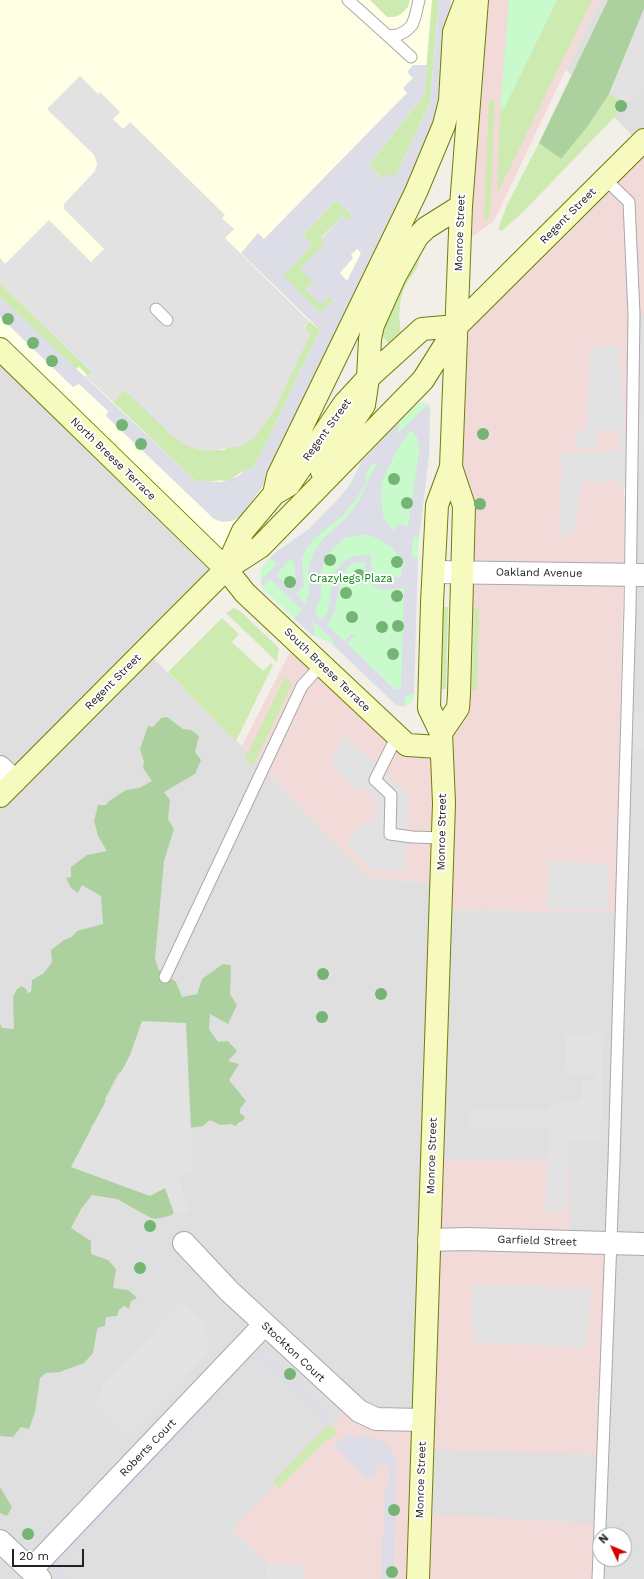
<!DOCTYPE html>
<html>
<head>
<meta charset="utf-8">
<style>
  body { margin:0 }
  #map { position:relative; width:644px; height:1579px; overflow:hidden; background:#f2efe9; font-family:"Work Sans",sans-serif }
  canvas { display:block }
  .north { position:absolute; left:592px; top:1527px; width:40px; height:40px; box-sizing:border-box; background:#fff; border:1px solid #a7a7a7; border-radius:50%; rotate:314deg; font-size:11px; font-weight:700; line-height:16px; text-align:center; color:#222 }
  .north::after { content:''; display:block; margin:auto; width:14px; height:18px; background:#d40000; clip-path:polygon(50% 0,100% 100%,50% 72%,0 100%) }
  .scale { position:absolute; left:12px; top:1549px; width:72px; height:18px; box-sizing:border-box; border:2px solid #222; border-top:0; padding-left:5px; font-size:12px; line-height:14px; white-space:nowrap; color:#222; -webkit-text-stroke:3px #fff; paint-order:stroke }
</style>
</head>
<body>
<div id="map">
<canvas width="644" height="1579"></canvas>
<div class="north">N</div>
<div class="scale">20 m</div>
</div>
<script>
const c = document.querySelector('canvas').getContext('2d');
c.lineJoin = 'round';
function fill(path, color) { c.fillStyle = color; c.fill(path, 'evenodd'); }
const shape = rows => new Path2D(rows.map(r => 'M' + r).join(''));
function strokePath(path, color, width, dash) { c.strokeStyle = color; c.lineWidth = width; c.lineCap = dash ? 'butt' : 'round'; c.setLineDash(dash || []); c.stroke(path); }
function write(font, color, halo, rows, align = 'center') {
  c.font = font + ' "Work Sans",sans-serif'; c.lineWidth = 4; c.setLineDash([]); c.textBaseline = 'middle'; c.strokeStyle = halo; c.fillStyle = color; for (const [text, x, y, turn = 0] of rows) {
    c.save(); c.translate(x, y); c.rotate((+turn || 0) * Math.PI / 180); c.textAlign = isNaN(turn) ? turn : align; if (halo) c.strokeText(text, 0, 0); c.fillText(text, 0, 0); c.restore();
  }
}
fill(shape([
  [599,0,644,0,644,140,641,144,566,70],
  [634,314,644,314,644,1579,599,1579,420,1513,423,1420,232,1530,268,1564,267,1579,0,1579,0,349,226,569,145,650,242,746,368,877,441,884,440,909,626,913],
  [600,1535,624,1535,624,1559,600,1559]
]), '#e0dfdf');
fill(shape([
  [477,0,599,0,494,221,459,246],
  [644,140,644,314,635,314,631,407,621,451,625,504,616,913,440,909,441,884,368,877,242,746,296,640,407,745,440,747,458,708,460,603,451,467,457,326],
  [432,1159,569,1162,570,1242,611,1243,603,1455,423,1449,421,1513,599,1524,598,1579,267,1579,268,1564,232,1530,351,1406,423,1420]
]), '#f2dad9');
fill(shape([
  [0,0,466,0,450,101,226,569,0,349]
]), '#ffffe5');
fill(shape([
  [370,0,410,0,408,7,400,15,394,17,387,17],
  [432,0,439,0,430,103,396,175,383,179,369,165,424,95],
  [557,0,592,0,497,194,500,111,505,107],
  [609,94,628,103,524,211,502,231,498,229,507,205,539,143,561,159],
  [489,100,495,100,490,213,487,219,484,220],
  [336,200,352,215,347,221,342,216,321,238,325,243,313,282,306,290,321,304,330,296,334,299,321,313,282,276,312,245,303,235],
  [421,249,418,266,405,286,401,298,399,315,401,335,394,341,389,343,385,340,382,334,387,315],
  [0,283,94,374,87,375,79,367,75,369,0,297],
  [309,321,320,330,254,468,245,470,229,480,197,482,113,402,122,392,126,391,196,449,225,450],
  [442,607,448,607,446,689,440,689],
  [479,607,477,690,472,690,474,610],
  [234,608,241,612,279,648,277,662,226,613],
  [222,618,239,634,232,642,263,671,271,663,273,665,236,741,168,672],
  [285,677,292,684,253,766,245,759],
  [329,1424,337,1432,329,1441,327,1439,279,1488,273,1482]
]), '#cdebb0');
fill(shape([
  [608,0,644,0,644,9,609,94,587,127,561,159,539,143],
  [167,717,183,729,191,730,199,736,195,752,201,760,195,774,164,792,170,800,168,819,174,829,164,861,155,959,159,970,176,982,182,997,197,994,202,979,223,964,231,965,230,994,237,1005,228,1024,210,1014,209,1029,218,1042,228,1041,237,1051,228,1061,239,1064,229,1080,246,1101,240,1109,240,1113,245,1117,244,1120,238,1123,236,1126,231,1124,220,1125,210,1120,203,1126,182,1129,133,1062,118,1074,105,1099,107,1104,99,1123,91,1126,94,1134,168,1179,178,1206,172,1215,157,1219,151,1218,117,1199,92,1195,81,1209,71,1228,91,1241,91,1254,108,1260,116,1269,113,1288,128,1290,137,1298,131,1301,129,1309,124,1306,119,1310,117,1316,106,1317,105,1326,99,1327,97,1330,93,1353,84,1363,60,1372,46,1373,40,1378,35,1412,29,1429,21,1427,13,1437,0,1436,0,1024,2,1028,14,1029,13,997,17,989,22,986,26,989,28,993,31,992,32,980,44,973,52,962,51,950,64,940,72,937,77,931,103,924,101,896,82,885,78,893,71,888,66,878,71,877,71,867,87,855,107,851,98,836,94,821,98,805,106,805,109,801,126,790,139,788,152,781,143,768,144,762,140,749,148,726,153,727,161,718],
  [0,1487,12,1507,7,1516,0,1513]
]), '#add19e');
fill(shape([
  [509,0,557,0,505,107,500,111],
  [422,402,428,404,430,406,429,455,418,547,414,693,413,701,404,707,396,705,333,644,311,634,265,591,262,587,260,573,262,567,274,553,310,528,341,496,351,483,361,462,414,407]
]), '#c8facc');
fill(shape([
  [644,9,644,87,628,103,609,94],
  [80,76,98,94,100,92,120,112,113,119,123,129,130,122,225,215,222,218,234,229,225,238,309,321,304,327,311,333,275,409,255,437,242,446,210,451,196,449,183,444,171,435,126,391,122,392,113,402,85,376,93,373,0,283,0,258,5,264,49,220,91,262,104,249,64,209,64,204,95,171,97,163,94,155,47,109],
  [591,346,619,346,625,431,627,433,628,416,644,417,644,445,637,485,622,488,616,480,582,483,573,534,559,535,562,465,560,453,620,451,618,430,598,430,596,448,575,449,577,431,586,430],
  [629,711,644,712,644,749,628,754],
  [344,735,409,796,405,871,373,871,346,844,363,821,366,824,375,816,378,806,377,800,363,787,358,791,330,764],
  [550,861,609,864,608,910,546,909],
  [142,1021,186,1023,193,1172,179,1176,189,1212,174,1213,165,1188,150,1196,71,1167,130,1055],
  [603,1033,601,1140,567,1142,567,1212,545,1213,549,1129,468,1127,470,1108,549,1110,550,1104,556,1104,556,1101,581,1101,582,1081,596,1079,595,1075,565,1075,566,1034],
  [472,1284,592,1288,586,1348,473,1342],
  [183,1301,206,1324,209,1353,128,1437,96,1406,103,1384],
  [268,1564,304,1565,303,1579,267,1579]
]), '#e2e2e2');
fill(shape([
  [439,0,451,0,444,105,439,120,291,438,265,483,240,517,232,521,222,522,214,519,106,416,108,411,79,384,73,387,0,317,0,297,197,482,206,481,221,482,238,476,245,470,254,468,320,330,241,253,258,233,264,239,407,93,403,88,413,78,407,72,413,65,427,65,424,95,369,165,383,179,388,174,396,175,430,103],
  [336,200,352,215,347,220,342,216,321,239,325,243,300,269,313,282,306,290,321,305,330,296,334,299,321,313,283,276,312,245,303,235],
  [357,249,361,253,347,281,340,273,353,258,351,255],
  [428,404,430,410,429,455,419,537,413,537,411,556,418,558,414,693,405,697,404,707,396,705,332,644,334,641,312,620,315,636,311,634,294,618,302,610,270,579,262,587,261,580,277,564,270,557,310,528,341,496,351,483,361,462,400,421,397,434],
  [411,430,418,439,419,451,408,526,405,527,400,524,397,525,393,531,384,519,383,513,381,498,382,483,395,453],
  [372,464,376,464,359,501,348,516,322,540,313,554,308,571,309,593,305,604,296,593,304,586,302,559,306,549,313,540,342,516,354,502,366,483,367,478,364,476],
  [359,535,368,535,377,538,391,547,405,564,402,568,401,577,394,577,392,578,394,581,387,584,378,582,372,572,370,554,350,557,341,564,334,574,328,612,322,620,315,613,321,596,321,574,326,556,344,538],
  [290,559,294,562,296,580,295,585,291,587,278,577,277,574],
  [365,562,366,576,374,587,383,590,404,588,401,689,394,689,347,643,357,633,352,634,344,641,327,625,335,610,342,574,347,568,355,563],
  [256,1347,297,1385,302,1381,306,1384,301,1389,330,1416,326,1421,256,1355,62,1560,60,1569,68,1579,58,1579,53,1570,54,1559],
  [347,1433,352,1438,360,1435,380,1440,388,1445,396,1457,394,1579,381,1579,385,1486,389,1486,390,1466,376,1465,376,1477,366,1477,334,1446]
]), '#dddde8');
const lane = shape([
  [348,0,388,36],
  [411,57,388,36,398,35,406,31,412,25,415,17,419,0],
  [156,309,167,320],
  [397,736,375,780,391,795,390,834,412,837,443,838],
  [165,977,302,686,321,665],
  [598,1579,614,1161,630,609,634,314,629,202,605,179]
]);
const street = shape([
  [434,572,644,575],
  [0,767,15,781],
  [429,1240,467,1239,644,1244],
  [184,1243,229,1291,359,1411,376,1419,423,1420],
  [0,1541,40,1579],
  [31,1570,264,1325]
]);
const secondary = shape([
  [0,349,226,569,245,593,407,745,440,747],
  [322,472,328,458,364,405,368,378,370,339,373,325,395,276,417,237,426,228,461,206],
  [274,494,278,476,416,192,444,125,450,101,454,32,466,0],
  [226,569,243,531,274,494,289,485,344,404,368,378,422,329,457,326],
  [441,733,458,708,459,694,464,506,451,467],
  [0,796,226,569,260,547,423,380,457,326,644,140],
  [418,1579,444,803,441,733,429,708,432,603,437,505,451,467,461,206,477,0]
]);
strokePath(lane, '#a9a9a9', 13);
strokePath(street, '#a9a9a9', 24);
strokePath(secondary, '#707d05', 24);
strokePath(lane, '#fff', 11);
strokePath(street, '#fff', 22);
strokePath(secondary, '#f7fabf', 22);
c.fillStyle = '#74b475';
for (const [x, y] of [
  [621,106],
  [8,319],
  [33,343],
  [52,361],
  [122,425],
  [483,434],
  [141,444],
  [394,479],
  [407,503],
  [480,504],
  [330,560],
  [397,562],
  [359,575],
  [290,582],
  [346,593],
  [397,596],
  [352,617],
  [398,626],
  [382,627],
  [393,654],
  [323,974],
  [381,994],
  [322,1017],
  [150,1226],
  [140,1268],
  [290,1374],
  [394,1510],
  [28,1534],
  [392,1572]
]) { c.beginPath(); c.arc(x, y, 6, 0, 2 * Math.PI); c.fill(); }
write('11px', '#222', '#fff', [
  ["Regent Street",568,216,-45],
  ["Monroe Street",460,233,-88],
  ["Regent Street",327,430,-54],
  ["North Breese Terrace",113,459,44],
  ["Oakland Avenue",539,573,1],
  ["South Breese Terrace",327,670,44],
  ["Regent Street",113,682,-45],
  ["Monroe Street",442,832,-89],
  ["Monroe Street",432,1156,-88],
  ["Garfield Street",537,1241,2],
  ["Stockton Court",293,1352,43],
  ["Roberts Court",148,1448,-46],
  ["Monroe Street",421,1480,-88]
]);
write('11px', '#0c8416', '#fff', [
  ["Crazylegs Plaza",351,579]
]);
</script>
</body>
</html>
